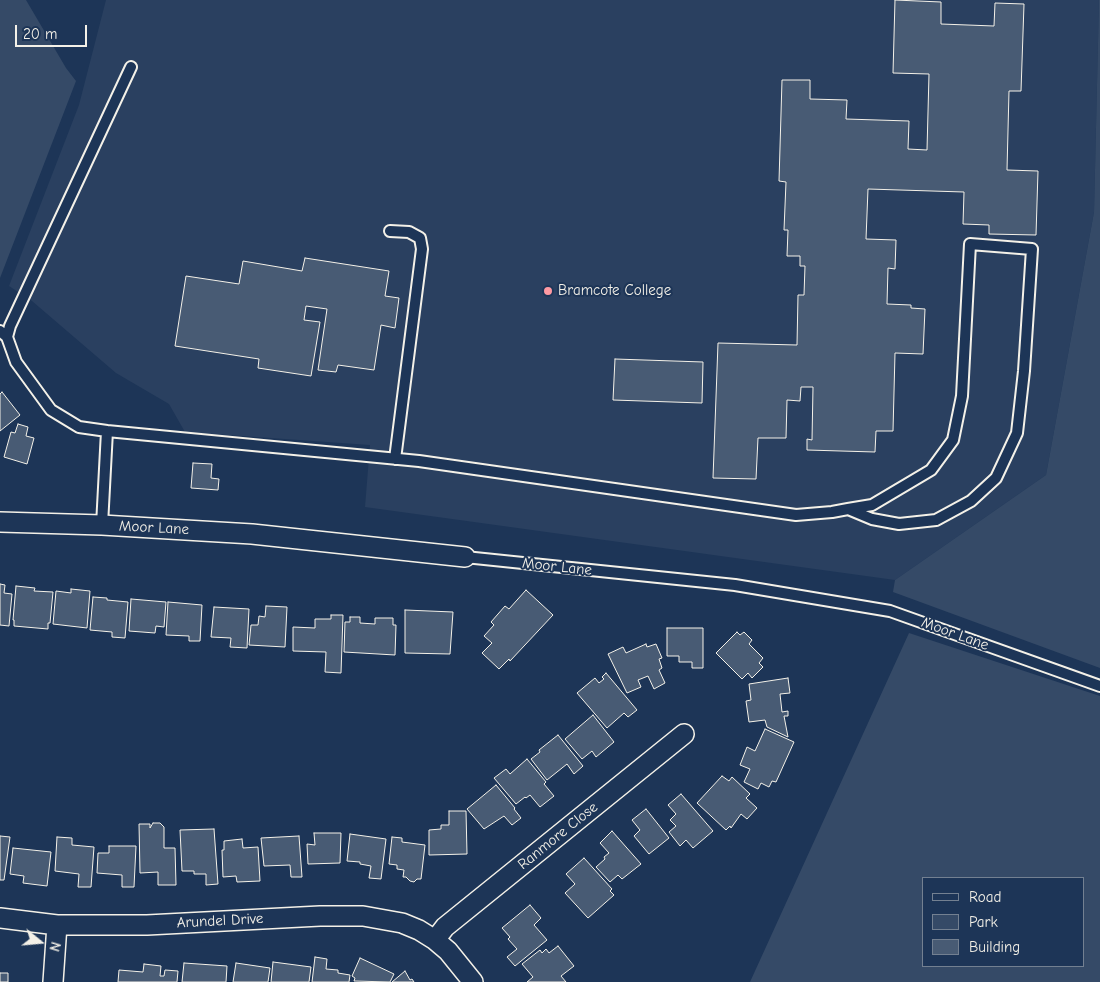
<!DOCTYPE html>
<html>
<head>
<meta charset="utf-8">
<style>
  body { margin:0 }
  #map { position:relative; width:1100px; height:982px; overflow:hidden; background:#1d3557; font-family:"Comic Neue",sans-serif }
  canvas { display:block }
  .legend { position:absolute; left:922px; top:877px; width:162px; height:90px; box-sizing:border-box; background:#1d3557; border:1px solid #738091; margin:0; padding:6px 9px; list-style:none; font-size:15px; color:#f4f1e8 }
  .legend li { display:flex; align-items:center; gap:10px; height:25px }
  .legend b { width:25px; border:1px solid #738091 }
  .north { position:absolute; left:15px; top:917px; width:50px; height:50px; -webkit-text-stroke:4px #1d3557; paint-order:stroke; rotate:107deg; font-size:14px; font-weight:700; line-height:20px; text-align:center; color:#f4f1e8 }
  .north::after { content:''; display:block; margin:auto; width:18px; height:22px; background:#f4f1e8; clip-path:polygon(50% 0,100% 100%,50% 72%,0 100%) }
  .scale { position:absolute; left:15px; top:25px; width:72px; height:22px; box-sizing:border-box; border:2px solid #f4f1e8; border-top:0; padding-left:6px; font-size:15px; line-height:18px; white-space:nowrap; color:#f4f1e8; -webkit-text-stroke:4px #1d3557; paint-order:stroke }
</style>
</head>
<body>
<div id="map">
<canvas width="1100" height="982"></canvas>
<ul class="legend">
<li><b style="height:6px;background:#1d3557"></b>Road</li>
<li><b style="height:14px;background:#354a67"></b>Park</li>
<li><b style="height:14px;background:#485b74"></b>Building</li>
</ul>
<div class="north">N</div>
<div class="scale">20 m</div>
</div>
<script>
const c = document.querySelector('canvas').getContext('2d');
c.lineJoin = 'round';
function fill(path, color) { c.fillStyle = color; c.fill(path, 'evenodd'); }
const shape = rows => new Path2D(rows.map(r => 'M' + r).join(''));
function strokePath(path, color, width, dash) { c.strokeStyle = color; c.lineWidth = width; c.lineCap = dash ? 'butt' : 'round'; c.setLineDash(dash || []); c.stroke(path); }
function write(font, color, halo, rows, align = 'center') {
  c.font = font + ' "Comic Neue",sans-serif'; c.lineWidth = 4; c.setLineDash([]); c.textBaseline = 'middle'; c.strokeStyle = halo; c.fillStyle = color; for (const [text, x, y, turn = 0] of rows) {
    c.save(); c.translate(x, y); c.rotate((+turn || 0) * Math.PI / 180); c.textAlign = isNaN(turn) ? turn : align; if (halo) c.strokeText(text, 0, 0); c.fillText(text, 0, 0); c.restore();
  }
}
fill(shape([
  [106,0,1099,0,1094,212,1046,475,895,580,365,507,370,445,185,432,169,404,116,373,32,301,9,286,79,105]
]), '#2a4060');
fill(shape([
  [0,0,26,0,66,68,76,81,0,278],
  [1099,0,1100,0,1100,668,893,592,895,580,1046,475,1094,212],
  [909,633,1100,696,1100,982,750,982],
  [924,878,1084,878,1084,966,924,966]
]), '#354a67');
const building = shape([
  [895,0,941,2,941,24,994,26,995,3,1024,4,1021,91,1009,91,1007,170,1038,171,1036,235,989,234,989,225,963,224,964,192,868,189,866,239,896,240,895,269,888,268,887,304,911,305,911,308,925,309,923,354,895,353,893,431,876,431,875,452,807,450,807,439,812,440,813,387,801,387,800,401,787,400,786,438,758,438,756,479,713,478,718,343,797,345,798,295,804,295,805,266,800,266,800,256,787,256,788,230,784,230,786,182,779,181,782,80,810,80,810,99,847,100,846,119,909,121,908,149,927,150,929,74,893,73,895,0],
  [305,258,389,271,385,296,399,298,395,328,381,325,374,370,338,365,336,372,318,370,327,309,306,306,304,320,320,322,311,376,258,368,259,359,175,346,186,276,239,284,243,261,302,271,305,258],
  [615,359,703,362,702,403,613,400,615,359],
  [2,392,20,415,0,431,0,394,2,392],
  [18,424,28,427,26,436,34,438,27,464,4,457,11,432,15,433,18,424],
  [193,463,212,464,211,478,219,479,218,490,191,488,193,463],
  [0,584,5,585,4,593,12,594,9,626,0,625,0,584],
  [16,586,35,588,34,591,53,592,50,623,48,623,48,629,14,626,14,620,13,620,16,586],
  [71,589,90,591,87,628,53,624,56,591,71,593,71,589],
  [526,590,553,615,510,661,509,659,499,669,482,653,492,643,484,636,494,625,491,622,505,606,509,609,526,590],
  [93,597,107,598,107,600,128,602,125,638,112,637,112,632,90,630,93,597],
  [131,599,166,602,164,627,156,626,155,633,129,631,131,599],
  [168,602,202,605,200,641,189,641,189,636,166,635,168,602],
  [266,606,287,607,285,647,249,645,251,625,258,625,259,616,265,617,266,606],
  [214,607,249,609,247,648,230,647,231,638,211,637,214,607],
  [405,610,453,612,450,654,405,653,405,610],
  [331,615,343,615,341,673,325,672,326,652,293,651,293,627,315,628,315,619,331,619,331,615],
  [350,617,360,617,360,623,375,624,375,618,393,618,393,625,396,625,395,655,344,652,345,622,350,622,350,617],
  [667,628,703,628,703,668,692,668,692,662,679,662,679,656,667,656,667,628],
  [737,632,740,635,744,632,752,640,749,644,763,658,759,663,763,667,752,678,748,673,742,679,716,653,737,632],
  [646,644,647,647,656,644,662,658,659,659,662,668,659,670,665,683,654,689,648,676,638,680,641,687,627,693,608,654,623,647,626,653,646,644],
  [606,673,637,710,628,717,624,713,607,728,577,693,595,678,599,683,604,679,602,677,606,673],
  [788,678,790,693,780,694,782,712,788,711,788,716,784,716,788,737,767,727,765,720,749,722,746,701,751,700,749,684,788,678],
  [593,715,614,742,596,757,592,751,582,759,565,739,593,715],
  [765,729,794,742,776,782,772,781,769,787,761,783,758,789,744,782,750,769,740,765,747,747,755,751,765,729],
  [558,735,583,766,574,774,567,764,547,780,531,759,540,752,539,750,558,735],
  [527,759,546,782,544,784,554,796,540,807,530,795,526,798,525,797,516,804,494,778,506,769,510,774,527,759],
  [722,776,729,781,732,777,750,794,746,798,757,808,747,819,741,814,731,828,730,826,726,830,697,803,722,776],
  [496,785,515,808,514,809,521,818,512,825,504,816,484,829,467,809,496,785],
  [681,794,713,831,693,848,686,840,680,846,669,832,676,826,670,820,676,814,668,805,681,794],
  [646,809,669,838,649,854,634,836,640,830,632,820,646,809],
  [449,811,466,811,467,854,429,855,429,830,441,829,441,825,449,825,449,811],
  [153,823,160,823,164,827,164,848,175,848,176,885,158,885,158,872,140,873,139,824,150,824,150,828,153,823],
  [214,829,218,884,206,885,206,874,194,874,194,871,182,871,180,830,214,829],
  [612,831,641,864,622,879,618,875,610,882,596,867,605,859,604,857,609,853,600,843,612,831],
  [314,833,341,833,340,863,308,864,307,844,315,845,314,833],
  [350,834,386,839,381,879,369,878,371,866,360,864,360,862,347,861,350,834],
  [0,836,10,837,4,880,0,880,0,836],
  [299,836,302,877,291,877,290,865,264,866,261,838,299,836],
  [57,837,72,838,72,845,94,847,91,887,78,887,79,874,55,871,57,837],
  [392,837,402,838,402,842,425,845,421,879,417,879,414,882,410,881,406,877,403,877,404,870,397,869,397,865,389,864,392,837],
  [242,839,243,848,258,847,260,881,237,882,236,876,223,877,222,850,224,850,224,841,242,839],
  [109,846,136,846,134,887,122,887,122,875,97,873,98,853,109,853,109,846],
  [13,848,51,852,47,886,23,883,24,876,10,874,13,848],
  [584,858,612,889,610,891,614,895,588,918,565,893,575,884,566,874,584,858],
  [530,905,541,918,534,925,547,940,515,966,507,957,517,949,508,939,510,937,502,928,530,905],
  [558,946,574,966,561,976,566,982,527,982,533,977,522,964,540,950,542,953,546,949,549,953,558,946],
  [315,957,327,959,326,969,338,970,338,973,350,975,349,982,312,982,315,957],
  [360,958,394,974,390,982,354,981,355,978,352,976,360,958],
  [273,962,311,967,309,982,271,982,273,962],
  [184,963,227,966,226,982,182,982,184,963],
  [236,963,270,968,268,982,233,982,236,963],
  [144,964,161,966,160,976,164,976,165,970,178,971,177,982,118,982,119,970,143,972,144,964],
  [405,971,410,980,412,979,414,982,392,982,405,971],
  [0,973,8,973,8,982,0,982,0,973]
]);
fill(building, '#485b74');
strokePath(building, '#f4f1e8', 1);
const lane = shape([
  [390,231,409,232,420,238,422,249,395,459],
  [0,331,7,337,16,362,51,410,79,427,107,431],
  [7,337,10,326,131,67],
  [102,525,107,431,419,461,796,515,832,512,848,509,872,505,931,470,953,440,962,396,970,244,1032,249,1024,371,1017,433,996,478,971,501,936,520,899,524,872,519,848,509],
  [465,557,735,585,890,611,1100,686]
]);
const street = shape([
  [0,522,102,525,252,534,465,557],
  [0,918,57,925,147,925,320,916,363,916,402,923,419,930,435,940,448,951,473,982],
  [435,940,445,927,684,734],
  [53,982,57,925]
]);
strokePath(lane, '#f4f1e8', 14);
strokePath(street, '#f4f1e8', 22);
strokePath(lane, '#1d3557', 10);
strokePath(street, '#1d3557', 19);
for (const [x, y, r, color] of [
  [548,291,5,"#ff9aa2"]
]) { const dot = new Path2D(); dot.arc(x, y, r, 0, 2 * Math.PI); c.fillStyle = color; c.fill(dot); strokePath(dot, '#1d3557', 2); }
write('15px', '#f4f1e8', '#1d3557', [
  ["Bramcote College",558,291]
], 'left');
write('15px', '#f4f1e8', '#1d3557', [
  ["Moor Lane",154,528,3],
  ["Moor Lane",557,567,6],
  ["Moor Lane",955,634,20],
  ["Ranmore Close",558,836,-39],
  ["Arundel Drive",220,921,-3]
]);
</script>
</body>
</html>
